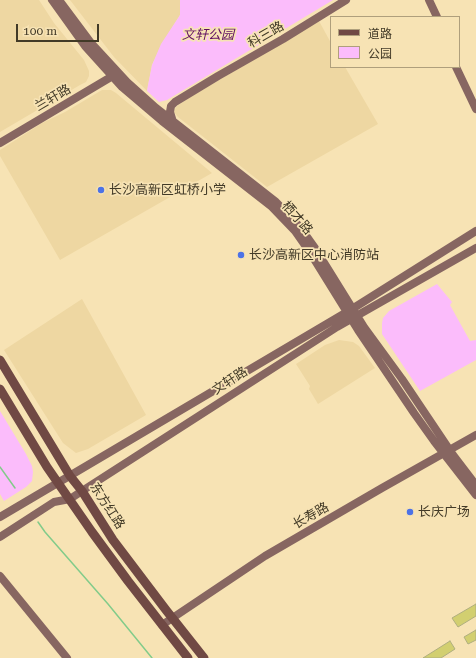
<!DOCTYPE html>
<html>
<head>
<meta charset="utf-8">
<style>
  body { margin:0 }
  #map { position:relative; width:476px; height:658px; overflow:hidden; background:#f7e3b4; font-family:"Roboto Serif","Noto Sans SC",serif }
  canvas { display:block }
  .legend { position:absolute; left:330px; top:16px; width:130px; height:52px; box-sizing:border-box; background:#f7e3b4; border:1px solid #af9f7c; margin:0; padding:5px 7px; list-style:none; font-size:12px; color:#423a27 }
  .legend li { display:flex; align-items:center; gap:8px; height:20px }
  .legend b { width:20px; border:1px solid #af9f7c }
  .scale { position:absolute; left:16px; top:24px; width:83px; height:18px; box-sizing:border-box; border:2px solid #423a27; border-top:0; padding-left:5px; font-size:12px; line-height:14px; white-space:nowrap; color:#423a27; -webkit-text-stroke:3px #f7e3b4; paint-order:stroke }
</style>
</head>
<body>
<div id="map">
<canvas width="476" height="658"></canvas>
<ul class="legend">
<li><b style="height:5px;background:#704944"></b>道路</li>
<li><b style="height:11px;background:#fbbcfb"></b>公园</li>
</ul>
<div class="scale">100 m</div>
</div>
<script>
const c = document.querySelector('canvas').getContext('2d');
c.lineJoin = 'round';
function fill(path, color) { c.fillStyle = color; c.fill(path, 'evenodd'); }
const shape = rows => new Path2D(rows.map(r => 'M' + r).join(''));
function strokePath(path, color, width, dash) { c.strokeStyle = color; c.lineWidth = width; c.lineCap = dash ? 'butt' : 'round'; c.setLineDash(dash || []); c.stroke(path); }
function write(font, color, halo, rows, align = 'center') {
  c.font = font + ' "Roboto Serif","Noto Sans SC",serif'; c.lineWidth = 3.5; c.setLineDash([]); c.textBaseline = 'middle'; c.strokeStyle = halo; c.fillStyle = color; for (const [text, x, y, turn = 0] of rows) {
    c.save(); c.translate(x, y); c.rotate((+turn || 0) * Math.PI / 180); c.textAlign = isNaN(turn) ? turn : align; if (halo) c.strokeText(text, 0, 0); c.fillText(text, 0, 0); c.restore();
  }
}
fill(shape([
  [0,0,39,0,54,23,84,60,89,71,89,76,86,82,80,85,0,132],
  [70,0,180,0,180,15,162,44,152,65,147,91,114,57],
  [319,21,331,43,331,67,345,67,378,124,267,187,178,117,174,112,175,109,177,106,192,96],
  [102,90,111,90,116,93,212,173,60,260,0,156,0,150,42,123,65,112],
  [82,299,146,415,88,449,76,453,63,443,4,350],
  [339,340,353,342,359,346,375,368,318,404,309,389,310,386,296,364,325,345]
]), '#eed7a2');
fill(shape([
  [180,0,333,0,167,100,159,102,147,91,148,85,152,65,161,44,180,15],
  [437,284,452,302,450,305,470,341,476,340,476,360,420,391,382,334,382,323,383,318,389,311],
  [0,411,26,454,32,466,33,472,32,481,26,487,4,501,0,494]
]), '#fbbcfb');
strokePath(shape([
  [0,467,15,488],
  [38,522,45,532,108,604,152,658]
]), '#82cb8a', 1.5);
const building = shape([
  [476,604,476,616,458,627,452,618,476,604],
  [476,630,476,640,468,644,464,637,476,630],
  [450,641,455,649,441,658,423,658,450,641]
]);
fill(building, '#d2cf70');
strokePath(building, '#afae7f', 1);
strokePath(shape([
  [52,0,85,46,122,87,162,121,271,206,295,231,309,251,358,330,414,413,434,441,476,495],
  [59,0,91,43,127,82,156,108,276,202,300,227,315,248,364,327,402,379,453,455,476,485],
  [429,0,437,17],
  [456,67,476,109],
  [173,122,170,112,171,106,175,102,218,76,283,39,346,0],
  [0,143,116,74],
  [0,517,352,309,476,231],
  [0,537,54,502,70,499,82,491,337,327,476,248],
  [0,576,67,658],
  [162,625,265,556,382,488,476,435]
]), '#876661', 8);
strokePath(shape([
  [0,360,70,476,82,491,113,540,166,610,204,658],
  [0,389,47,467,92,532,128,581,188,658]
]), '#704944', 9);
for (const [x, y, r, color] of [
  [101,190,4,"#4c72e6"],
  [241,255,4,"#4c72e6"],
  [410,512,4,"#4c72e6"]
]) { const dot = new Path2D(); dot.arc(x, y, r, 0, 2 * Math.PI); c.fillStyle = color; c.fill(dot); strokePath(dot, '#f7e3b4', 1.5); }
write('italic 13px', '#5f0e62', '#f7e3b4', [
  ["文轩公园",208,35]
]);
write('13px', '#423a27', '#f7e3b4', [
  ["科三路",266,35,-30],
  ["兰轩路",53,98,-30],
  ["栖才路",297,218,49],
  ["文轩路",230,381,-33],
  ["东方红路",107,506,57],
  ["长寿路",311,516,-30]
]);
write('13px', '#423a27', '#f7e3b4', [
  ["长沙高新区虹桥小学",109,190],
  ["长沙高新区中心消防站",249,255],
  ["长庆广场",418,512]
], 'left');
</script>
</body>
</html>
